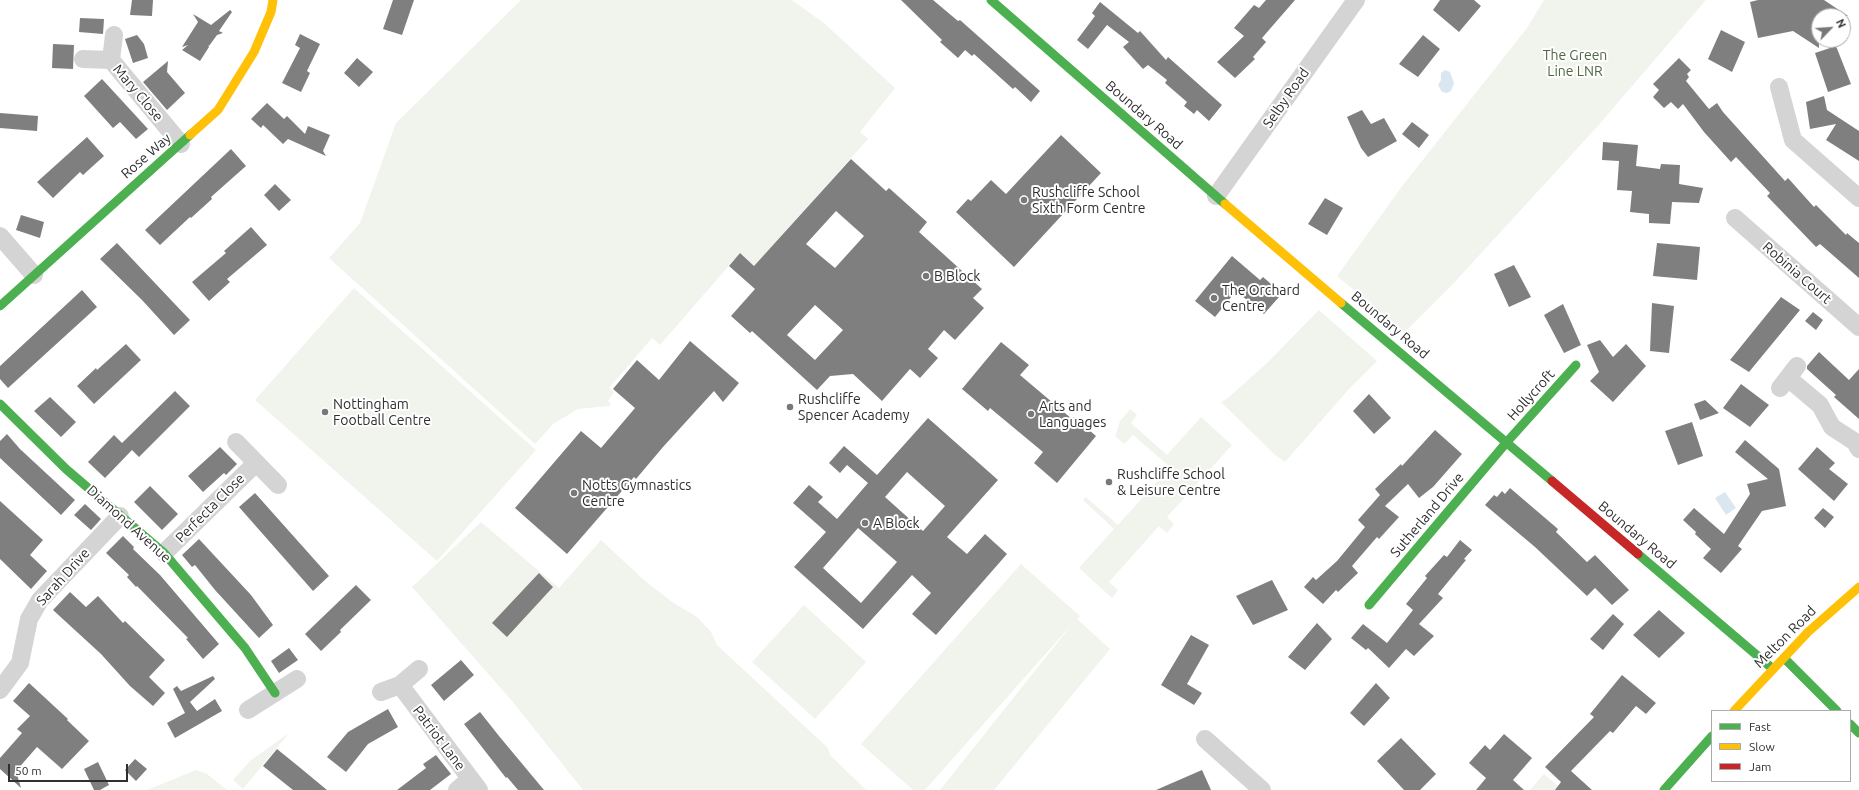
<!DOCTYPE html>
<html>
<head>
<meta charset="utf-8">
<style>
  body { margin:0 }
  #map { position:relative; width:1859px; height:790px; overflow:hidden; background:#fff; font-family:Ubuntu,sans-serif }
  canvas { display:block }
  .legend { position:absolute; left:1711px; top:710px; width:140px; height:72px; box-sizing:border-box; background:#fff; border:1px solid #acacac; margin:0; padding:5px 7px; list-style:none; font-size:12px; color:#2f2f2f }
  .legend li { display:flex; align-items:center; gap:8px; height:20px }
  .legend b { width:20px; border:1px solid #acacac }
  .north { position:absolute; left:1811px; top:8px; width:40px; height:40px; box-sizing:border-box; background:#fff; border:1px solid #acacac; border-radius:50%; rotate:65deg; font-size:11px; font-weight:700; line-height:16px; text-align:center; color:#2f2f2f }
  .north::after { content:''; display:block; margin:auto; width:14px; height:18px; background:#787878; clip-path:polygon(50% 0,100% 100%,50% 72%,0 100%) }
  .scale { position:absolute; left:8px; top:764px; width:120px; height:18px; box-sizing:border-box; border:2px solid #2f2f2f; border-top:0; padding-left:5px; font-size:12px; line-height:14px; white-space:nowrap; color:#2f2f2f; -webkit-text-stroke:3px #fff; paint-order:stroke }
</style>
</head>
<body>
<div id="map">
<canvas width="1859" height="790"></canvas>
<ul class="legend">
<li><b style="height:5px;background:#4caf50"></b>Fast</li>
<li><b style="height:5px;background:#ffc107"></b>Slow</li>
<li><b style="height:5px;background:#c62828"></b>Jam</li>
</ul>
<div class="north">N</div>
<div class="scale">50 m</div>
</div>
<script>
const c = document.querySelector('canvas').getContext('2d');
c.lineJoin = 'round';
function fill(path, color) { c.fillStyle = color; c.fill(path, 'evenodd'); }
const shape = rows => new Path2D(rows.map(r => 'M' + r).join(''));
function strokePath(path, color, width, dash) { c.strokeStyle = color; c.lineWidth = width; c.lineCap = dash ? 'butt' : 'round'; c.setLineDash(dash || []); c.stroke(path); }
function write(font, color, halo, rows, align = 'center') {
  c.font = font + ' Ubuntu,sans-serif'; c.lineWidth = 4; c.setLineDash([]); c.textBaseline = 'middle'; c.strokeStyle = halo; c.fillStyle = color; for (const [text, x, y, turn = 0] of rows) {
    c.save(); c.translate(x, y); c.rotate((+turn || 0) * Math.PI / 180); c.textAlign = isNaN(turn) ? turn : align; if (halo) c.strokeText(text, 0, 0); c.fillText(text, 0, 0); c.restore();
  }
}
fill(shape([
  [521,0,792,0,825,24,895,88,860,132,868,139,754,266,740,253,660,345,652,338,609,388,614,392,608,401,611,404,609,406,578,409,553,424,535,444,329,258,360,223,396,123],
  [1544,0,1706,0,1596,128,1452,285,1405,332,1337,276,1403,185,1527,28],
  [354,288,536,450,437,561,255,400],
  [1319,310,1377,361,1349,389,1285,462,1274,454,1221,402,1228,398,1268,362],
  [1130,409,1137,415,1131,423,1167,455,1201,417,1232,445,1167,517,1174,524,1167,533,1159,526,1109,582,1118,590,1112,598,1079,568,1114,529,1083,500,1086,497,1118,525,1170,467,1133,435,1124,444,1115,436,1120,421],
  [481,522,559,588,601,540,644,580,672,602,697,617,711,632,717,645,828,748,830,755,866,790,583,790,512,701,412,587],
  [1021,564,1080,616,1077,619,1110,649,994,790,940,790,1073,623,925,790,913,790,861,744],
  [804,605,866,662,815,719,752,662],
  [289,733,243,789,233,780,250,761],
  [196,770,207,774,227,790,147,790],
  [1544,774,1563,790,1530,790]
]), '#f1f4ed');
fill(shape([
  [1445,70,1450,72,1454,83,1451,91,1447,93,1442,92,1438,85,1441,80,1441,73],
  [1725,492,1736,508,1726,515,1715,498]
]), '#dbe7f0');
fill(shape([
  [132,0,153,0,152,16,130,15],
  [393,0,414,0,402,35,383,29],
  [901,0,933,0,958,21,960,20,1040,91,1031,102,1015,87,1013,89,974,54,972,56,965,50,958,58,940,42,942,40],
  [1266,0,1295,0,1262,38,1266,42,1253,57,1255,59,1235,78,1217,62,1244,36,1234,28,1254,5,1259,8],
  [1440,0,1474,0,1481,6,1459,32,1433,10],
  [1758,0,1824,0,1848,16,1819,16,1819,48,1793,31,1758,38,1750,2],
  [1100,2,1138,33,1140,31,1166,60,1168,57,1222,105,1209,121,1197,110,1194,114,1184,106,1187,102,1165,83,1167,80,1148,65,1143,69,1123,47,1129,42,1107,25,1088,49,1077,40,1095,16,1092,13],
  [230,10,232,12,219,31,223,33,217,35,209,46,208,45,209,47,200,61,182,50,188,45,182,47,198,22,193,14,211,25],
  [80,18,104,19,103,34,79,32],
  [1721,30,1745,42,1732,72,1708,59],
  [300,34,320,44,307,71,310,73,301,92,282,83,300,48,295,45],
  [137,35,144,44,148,58,133,63,125,39],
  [1423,35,1440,49,1418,77,1399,64],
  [53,44,74,45,73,69,52,68],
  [1836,46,1851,84,1828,92,1815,53],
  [357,58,373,72,359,87,344,73],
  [1679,58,1691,70,1687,74,1689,77,1686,81,1709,109,1717,103,1723,112,1785,181,1788,178,1814,207,1816,205,1846,235,1847,233,1859,243,1859,278,1820,244,1816,247,1767,196,1770,193,1736,157,1731,162,1704,132,1683,104,1678,109,1671,102,1664,108,1653,97,1659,90,1653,84],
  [168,61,167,72,185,93,167,110,143,82],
  [102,79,148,129,136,139,120,122,113,128,84,96],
  [1824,96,1827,110,1859,131,1859,161,1826,140,1836,124,1810,129,1806,102],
  [267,103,284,119,287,116,305,134,308,126,330,135,323,151,326,156,288,139,283,144,263,125,261,128,251,119],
  [1362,110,1371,124,1384,118,1397,141,1368,157,1361,148,1347,117],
  [0,113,38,116,37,131,0,128],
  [1412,122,1429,135,1419,148,1402,134],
  [1061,135,1101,173,1014,267,956,212,968,199,971,201,991,180,1006,194],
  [87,137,104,156,83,175,80,172,53,198,37,182],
  [1603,142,1638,145,1636,166,1660,169,1661,164,1680,165,1679,184,1703,188,1699,203,1672,202,1670,224,1649,223,1649,214,1630,212,1632,191,1617,190,1619,161,1602,160],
  [231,149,246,166,211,197,212,199,191,218,190,217,160,245,145,230],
  [851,159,886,191,889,188,927,222,919,232,982,289,973,298,984,308,955,340,944,330,928,349,938,358,920,378,910,369,882,401,853,374,830,376,817,390,752,331,750,333,731,316,755,289,729,266,740,253,754,266],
  [836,211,864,236,835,268,806,244],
  [815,305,843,330,815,360,787,335],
  [275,184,291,200,279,211,264,195],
  [1325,198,1343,208,1327,235,1308,224],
  [21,215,44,222,40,238,16,230],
  [251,227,267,245,227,279,230,282,209,301,192,282,226,253,224,251],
  [117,243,190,320,174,335,142,300,100,259],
  [1657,243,1700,247,1697,280,1653,276],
  [1232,256,1260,280,1263,277,1278,290,1275,293,1279,297,1264,314,1236,291,1215,317,1195,301],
  [1514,265,1531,297,1509,307,1494,274],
  [82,290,97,307,8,388,0,379,0,366],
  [1781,297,1800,310,1749,372,1730,360],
  [1652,303,1674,306,1669,353,1650,351],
  [1563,304,1581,345,1564,353,1544,315],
  [1813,312,1823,320,1816,330,1805,321],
  [1600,340,1613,357,1626,344,1646,366,1613,402,1590,381,1599,372,1587,345],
  [690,341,739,383,723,402,714,391,663,447,636,479,634,477,567,554,515,508,581,431,601,448,635,408,613,389,637,360,659,380],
  [1001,342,1029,365,1020,375,1072,419,1074,417,1096,436,1057,483,1034,463,1043,452,990,408,988,411,962,389],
  [126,344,141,360,94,404,77,386,96,368,97,370],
  [1819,352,1849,380,1859,369,1859,419,1834,397,1836,395,1807,369,1807,366],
  [1741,384,1769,405,1750,427,1723,408],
  [175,391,190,406,139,457,132,450,105,478,88,462,114,435,122,443],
  [1369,394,1391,418,1374,434,1353,411],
  [50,397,76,422,61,437,34,411],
  [1705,400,1719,413,1700,420,1694,404],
  [928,418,998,480,947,537,967,554,985,534,1007,554,936,635,912,614,931,593,912,575,863,629,794,567,826,532,793,503,809,485,823,497,818,502,837,519,868,483,847,465,840,473,829,463,844,446,877,475],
  [907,472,945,506,923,531,885,497],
  [858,528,897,562,861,603,823,568],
  [1692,422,1703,456,1678,465,1665,431],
  [1435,430,1462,454,1433,487,1419,498,1408,484,1385,506,1399,517,1379,539,1377,537,1352,566,1358,573,1338,592,1336,590,1323,604,1304,587,1313,577,1316,580,1337,561,1365,527,1358,520,1380,495,1375,489,1401,464,1402,466],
  [7,434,20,449,75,500,61,515,0,458,0,441],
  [1745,440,1779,469,1786,506,1762,511,1738,546,1742,549,1721,573,1703,558,1711,549,1695,534,1696,532,1683,520,1694,508,1724,534,1750,494,1747,484,1768,479,1735,452],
  [220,447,237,464,226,475,224,473,203,492,188,476],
  [1817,447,1835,463,1829,469,1848,484,1834,501,1798,469],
  [150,486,178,514,162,530,134,502],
  [1510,488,1558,529,1556,532,1587,562,1595,555,1629,590,1612,605,1595,588,1587,596,1535,547,1485,505,1494,495,1497,497,1502,491,1505,494],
  [255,493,329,576,313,591,239,507],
  [0,501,43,540,30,555,47,571,31,589,0,559],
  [85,504,101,519,91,530,74,515],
  [1823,508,1834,517,1825,528,1814,518],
  [123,536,134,547,133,549,160,575,219,644,203,659,186,639,188,638,137,586,136,587,127,577,129,575,106,553],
  [199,539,251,595,273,625,259,638,215,590,195,565,192,567,182,555],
  [1460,540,1472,550,1464,559,1466,560,1438,594,1443,598,1419,624,1434,636,1414,656,1406,649,1389,668,1368,648,1366,650,1351,638,1363,624,1387,643,1413,610,1406,604,1427,578,1425,576,1444,555,1447,557],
  [539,573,553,587,507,637,492,623],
  [1272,580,1288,610,1253,625,1236,596],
  [356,585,371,600,340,630,341,632,321,651,305,634],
  [70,592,86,607,98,596,123,623,125,621,165,660,149,677,165,693,153,706,130,686,101,654,53,610],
  [1659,610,1685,633,1659,658,1633,635],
  [1613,614,1624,624,1603,650,1590,639],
  [1317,623,1332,639,1305,670,1288,657],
  [1191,635,1209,645,1187,684,1202,693,1194,705,1161,685],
  [289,648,298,660,279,673,271,661],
  [461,660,474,675,444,701,431,685],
  [1622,675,1656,703,1646,714,1636,706,1613,733,1610,731,1571,771,1592,790,1555,790,1561,782,1545,767,1594,717,1590,714],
  [213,676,215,679,190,702,197,711,215,699,222,711,175,738,167,723,185,713,173,689,177,686,181,691],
  [29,683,68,719,67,720,89,741,62,769,37,747,16,771,21,788,0,769,0,758,22,733,17,729,30,716,13,701],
  [1376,683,1390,698,1364,726,1350,713],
  [388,709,398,727,368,744,346,772,327,757,348,732],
  [480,712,499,736,544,790,518,790,507,777,506,778,464,724],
  [1504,734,1532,758,1513,780,1524,790,1476,790,1486,778,1469,763,1485,745,1490,750],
  [1401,738,1436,774,1420,790,1404,790,1377,761],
  [277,749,298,766,327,790,293,790,263,766],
  [436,755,451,774,430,790,397,790,426,768,423,764],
  [135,759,147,769,136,781,125,770],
  [98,762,109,785,100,790,94,790,84,769],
  [1202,770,1211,790,1156,790]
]), '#7f7f7f');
strokePath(shape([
  [83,59,111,60,181,144],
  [111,60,114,35],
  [1779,87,1793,140,1859,198],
  [1216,196,1356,0],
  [1735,218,1859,327],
  [0,236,34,275],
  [1788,378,1820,405,1832,427,1855,442,1859,449],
  [1780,388,1797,366],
  [236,442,278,485],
  [164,553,256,463],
  [400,685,479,790],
  [0,690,20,663,29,619,40,600,120,516],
  [381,692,400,685,419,669],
  [248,710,297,679],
  [1205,739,1262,790],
  [457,790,470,779]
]), '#d4d4d4', 18);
strokePath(shape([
  [991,0,1225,204],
  [1341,303,1552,481],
  [0,306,190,135],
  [0,404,66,469,164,553,245,648,275,693],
  [1638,554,1773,669],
  [1369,605,1506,443,1576,365],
  [1784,658,1837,711],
  [1850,724,1859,733],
  [1664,790,1712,736]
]), '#4caf50', 9);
strokePath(shape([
  [190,135,218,110,254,52,271,12,273,0],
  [1225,204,1341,303],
  [1734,711,1808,632,1859,587]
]), '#ffc107', 9);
strokePath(shape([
  [1552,481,1638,554]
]), '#c62828', 9);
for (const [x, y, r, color] of [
  [1024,200,4,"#787878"],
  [926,276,4,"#787878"],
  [1214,298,4,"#787878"],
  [790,407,4,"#787878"],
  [325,412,4,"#787878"],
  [1031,414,4,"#787878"],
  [1109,482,4,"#787878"],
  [574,493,4,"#787878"],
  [865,523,4,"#787878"]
]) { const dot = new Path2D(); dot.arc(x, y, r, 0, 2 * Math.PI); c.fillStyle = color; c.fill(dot); strokePath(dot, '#fff', 1.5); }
write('14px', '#516740', '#fff', [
  ["The Green",1575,55],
  ["Line LNR",1575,71]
]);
write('14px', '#2f2f2f', '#fff', [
  ["Mary Close",138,93,50],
  ["Selby Road",1286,98,-55],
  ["Boundary Road",1144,115,41],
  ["Rose Way",146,156,-41],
  ["Robinia Court",1797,273,41],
  ["Boundary Road",1390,325,40],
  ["Hollycroft",1531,395,-48],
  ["Perfecta Close",210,508,-45],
  ["Sutherland Drive",1427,515,-50],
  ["Diamond Avenue",129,524,42],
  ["Boundary Road",1637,535,40],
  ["Sarah Drive",63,577,-48],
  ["Melton Road",1785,637,-45],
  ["Patriot Lane",439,738,53]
]);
write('14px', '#2f2f2f', '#fff', [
  ["Rushcliffe School",1032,192],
  ["Sixth Form Centre",1032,208],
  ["B Block",934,276],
  ["The Orchard",1222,290],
  ["Centre",1222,306],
  ["Rushcliffe",798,399],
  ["Spencer Academy",798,415],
  ["Nottingham",333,404],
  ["Football Centre",333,420],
  ["Arts and",1039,406],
  ["Languages",1039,422],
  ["Rushcliffe School",1117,474],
  ["& Leisure Centre",1117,490],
  ["Notts Gymnastics",582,485],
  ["Centre",582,501],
  ["A Block",873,523]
], 'left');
</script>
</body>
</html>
